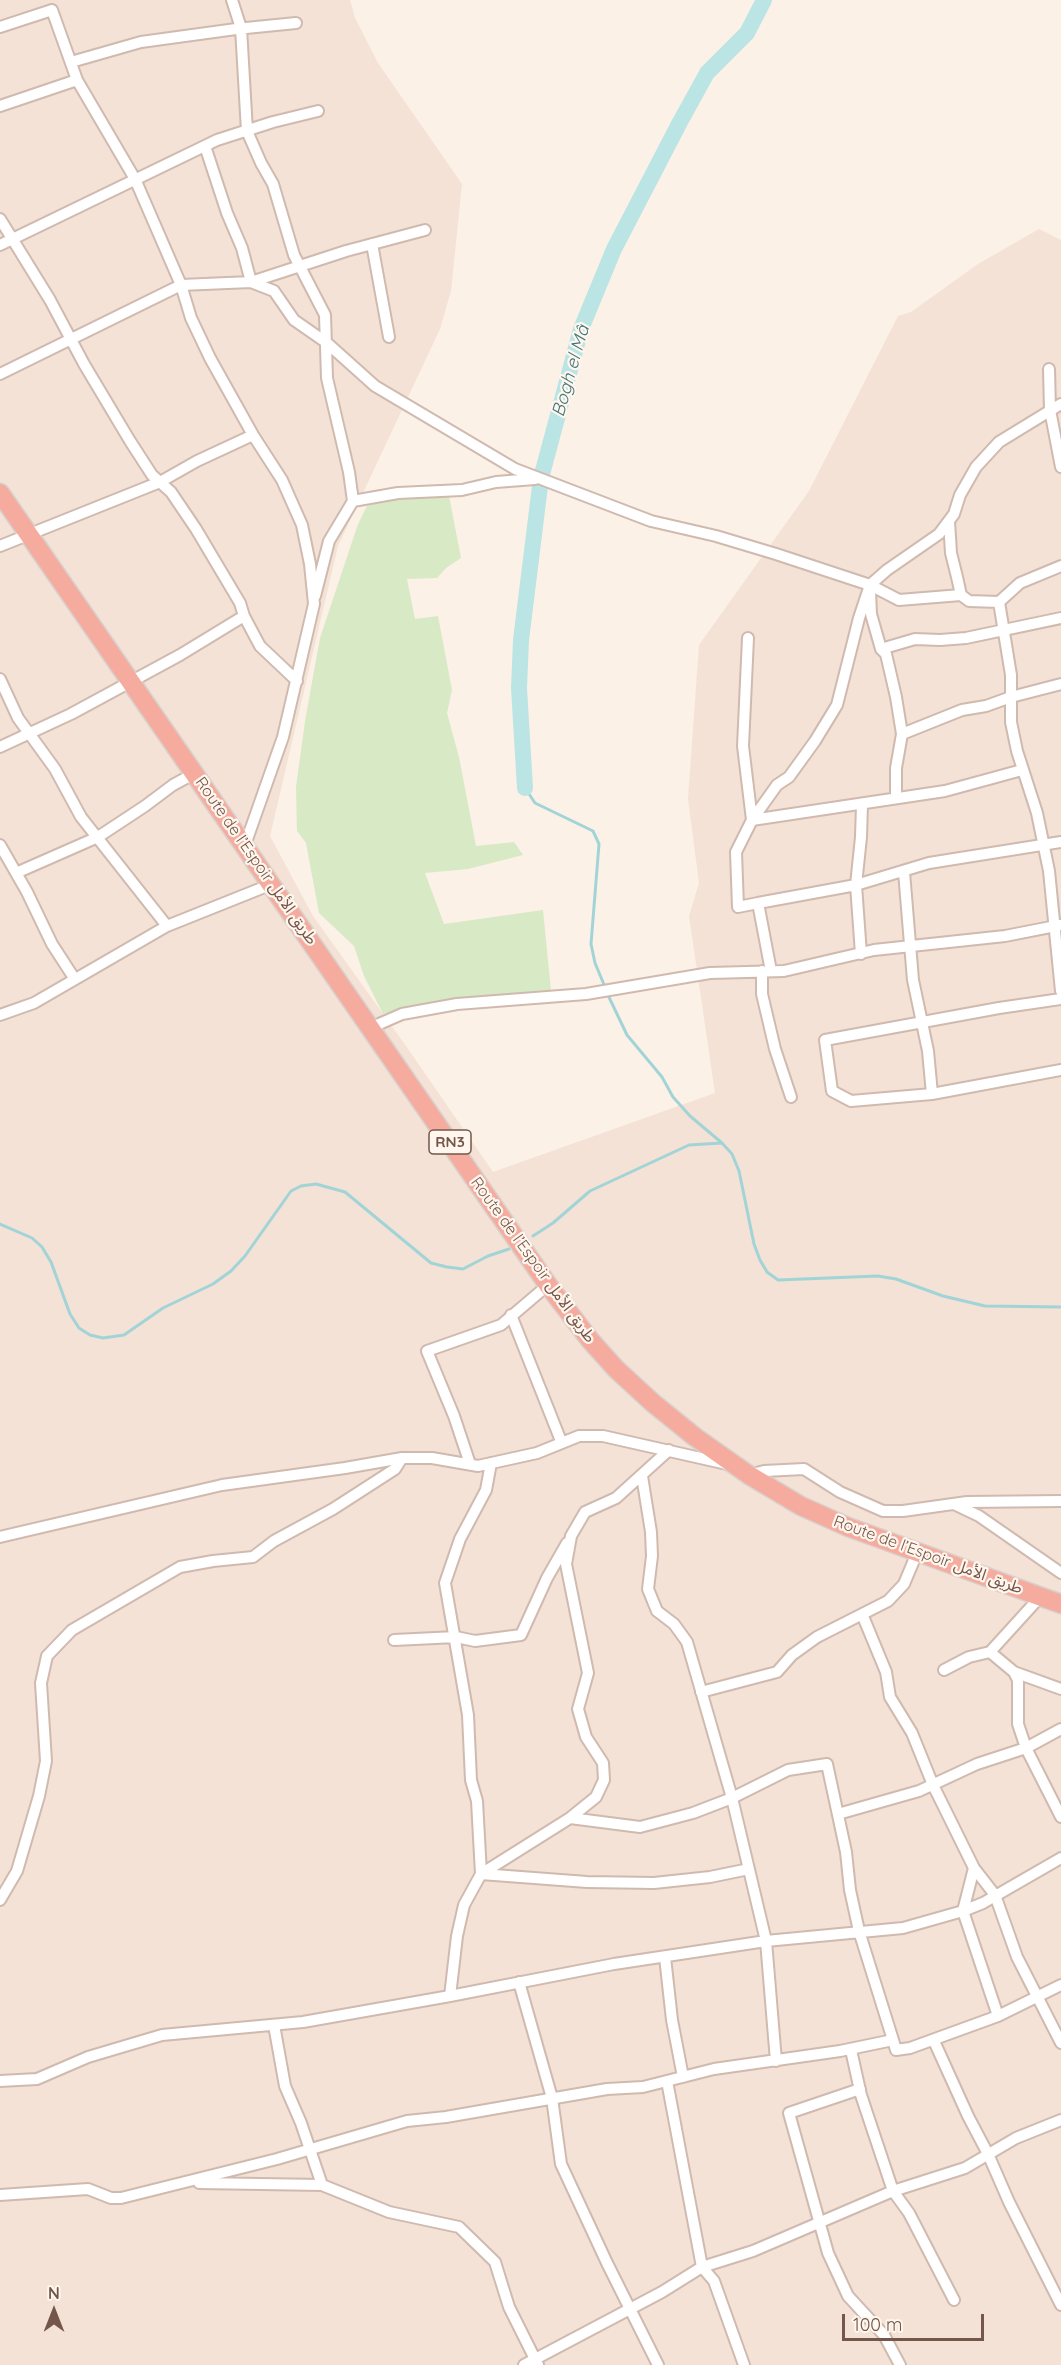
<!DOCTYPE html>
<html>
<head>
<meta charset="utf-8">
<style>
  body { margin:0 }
  #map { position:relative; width:1061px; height:2365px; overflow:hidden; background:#fcf1e6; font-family:Quicksand,sans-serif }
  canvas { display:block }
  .north { position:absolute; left:24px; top:2281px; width:60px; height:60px; -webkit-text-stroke:4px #fff6ed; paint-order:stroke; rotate:0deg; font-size:16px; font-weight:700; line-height:24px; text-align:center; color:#75564b }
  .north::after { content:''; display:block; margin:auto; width:21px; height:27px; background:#75564b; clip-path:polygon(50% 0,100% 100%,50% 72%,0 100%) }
  .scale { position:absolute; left:842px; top:2314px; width:142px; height:27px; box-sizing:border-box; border:3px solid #75564b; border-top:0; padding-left:8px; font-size:18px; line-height:21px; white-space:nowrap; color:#75564b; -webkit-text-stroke:4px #fff6ed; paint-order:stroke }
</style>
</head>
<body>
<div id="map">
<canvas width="1061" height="2365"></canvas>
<div class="north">N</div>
<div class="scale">100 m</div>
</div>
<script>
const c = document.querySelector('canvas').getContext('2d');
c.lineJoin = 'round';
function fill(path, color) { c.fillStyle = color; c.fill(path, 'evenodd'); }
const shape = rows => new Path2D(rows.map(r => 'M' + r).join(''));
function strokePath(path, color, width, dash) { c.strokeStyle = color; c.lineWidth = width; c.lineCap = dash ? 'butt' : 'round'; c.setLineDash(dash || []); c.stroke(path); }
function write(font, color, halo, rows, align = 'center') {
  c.font = font + ' Quicksand,"Noto Sans Arabic",sans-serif'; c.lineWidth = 4.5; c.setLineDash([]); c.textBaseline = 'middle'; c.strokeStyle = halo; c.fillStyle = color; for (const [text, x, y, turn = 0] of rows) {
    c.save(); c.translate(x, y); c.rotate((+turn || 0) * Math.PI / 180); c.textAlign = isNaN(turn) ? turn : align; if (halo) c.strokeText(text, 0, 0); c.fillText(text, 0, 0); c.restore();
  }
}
fill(shape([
  [0,0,350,0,355,18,378,63,462,184,451,291,440,329,338,546,270,836,313,916,406,1046,493,1172,715,1093,689,916,699,883,688,799,699,645,809,491,898,316,911,312,978,264,1039,229,1061,240,1061,2365,0,2365]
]), '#f3e2d5');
fill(shape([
  [449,496,461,558,446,568,437,578,407,579,415,619,438,616,452,690,447,713,459,757,476,846,514,842,523,855,468,869,425,873,444,924,543,910,551,991,413,1006,383,1014,364,976,354,946,319,913,306,843,297,831,296,787,305,721,320,638,358,524,367,506,399,498]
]), '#d8e9c5');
strokePath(shape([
  [525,788,535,803,593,831,599,844,591,944,595,963,605,987],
  [607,993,627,1035,662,1077,673,1097,690,1116,722,1143],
  [0,1224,32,1238,42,1247,51,1262,70,1314,79,1328,90,1335,103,1338,124,1335,163,1308,213,1284,231,1271,245,1256,291,1191,301,1186,316,1184,345,1192,431,1263,447,1267,463,1269,488,1256,509,1249],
  [533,1236,553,1223,590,1191,689,1145,722,1143,732,1154,739,1171,754,1244,760,1260,767,1272,778,1280,878,1276,896,1279,943,1296,985,1306,1061,1307]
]), '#a2d4d7', 3);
strokePath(shape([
  [525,788,519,688,521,640,541,478,581,329,614,249,680,122,707,73,747,33,764,0]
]), '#bbe4e5', 16);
const street = shape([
  [232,0,241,28,247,131,261,163,273,184,294,255,325,315,327,378,349,472,353,501],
  [0,27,52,10,77,80,135,179,181,285,191,318,210,358,253,435,282,480,302,525,310,564,314,604,283,737,245,845],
  [71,62,141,42,236,29,296,23],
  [0,106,77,80],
  [205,146,227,213,242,248,251,282,346,251,425,230],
  [0,219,50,300,84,364,130,441,152,475,171,492,196,529,240,603,244,616,260,646,297,681],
  [372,244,389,337],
  [0,245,217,140,273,122,318,111],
  [1049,369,1050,410,1061,467],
  [0,374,181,285,251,282,274,291,294,320,327,343,375,386,515,469,651,521,716,536,776,554,870,585,899,600,961,595],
  [949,521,951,553,957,577,961,595,969,601,999,602,1020,583,1061,566],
  [0,546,160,482,197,461,253,435],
  [870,591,871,614,881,649,886,654,896,697,902,734,896,768,896,797],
  [315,596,329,541,353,501,398,493,462,490,496,482,535,479],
  [999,602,1011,675,1011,722,1017,751,1037,813,1049,871,1061,991],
  [748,638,743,746,752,820,945,791,1022,770],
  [881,649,915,639,940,640,966,638,1061,618],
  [0,679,18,718,55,769,81,817,167,926],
  [902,734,962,710,986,706,1011,697,1061,684],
  [0,747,71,714,180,655,244,616],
  [0,845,27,892,52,944,74,978],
  [904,872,913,980,928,1051,932,1094],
  [16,873,98,837,145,806,173,785,195,773],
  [758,903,856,885,929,863,1061,842],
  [861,954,856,885,861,837,862,805],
  [762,971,762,994,775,1049,791,1097],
  [771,971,758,903,738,907,736,852,752,820,777,785,789,777,815,741,837,705,859,618,870,585,887,570,939,534,954,514,960,495,976,467,999,442,1061,404],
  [1061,999,999,1008,825,1040,832,1091,851,1101,932,1094,1061,1070],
  [0,1015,34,1003,167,926,272,884],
  [370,1028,402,1014,457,1004,586,994,710,973,784,971,874,950,1005,936,1061,925],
  [511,1315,561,1441],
  [491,1463,486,1490,460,1539,445,1583,468,1715,471,1780,477,1801,481,1874,587,1882,654,1883,710,1877,749,1869],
  [470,1464,454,1416,427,1351,501,1325,548,1285],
  [749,1475,764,1471,804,1469,840,1492,883,1511,903,1511,967,1502,1061,1501],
  [642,1476,651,1532,652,1556,648,1589,657,1611,674,1624,687,1642,732,1798,766,1941,776,2061],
  [956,1505,979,1516,1061,1573],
  [0,1537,222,1485,345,1468,402,1458,432,1458,478,1466,537,1453,579,1436,603,1436,727,1464],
  [862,1614,886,1672,890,1697,912,1733,933,1785,974,1868,995,1895,1017,1957,1061,2043],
  [394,1640,456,1637,475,1641,521,1635,547,1578,567,1543],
  [990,1652,1014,1672,1061,1689],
  [944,1670,969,1657,990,1652,1040,1597],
  [1014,1672,1018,1680,1018,1724,1026,1748,1061,1817],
  [701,1692,777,1672,792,1655,817,1637,888,1601,904,1584,917,1553],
  [838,1814,919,1791,977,1764,1026,1748,1061,1729],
  [570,1818,640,1827,693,1813,732,1798,788,1770,827,1764,846,1852,850,1890,859,1931,893,2040],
  [974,1868,963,1911,998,2016],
  [0,1900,17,1871,39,1796,46,1761,41,1683,47,1656,72,1630,180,1567,213,1561,253,1557,274,1541,333,1509,395,1469,402,1458],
  [665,1957,672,2020,683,2077],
  [519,1982,552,2098,561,2164,607,2263,658,2365],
  [450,1996,457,1936,464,1905,481,1874,570,1818,596,1797,604,1780,603,1763,586,1737,578,1709,588,1673,566,1564,571,1536,585,1512,616,1498,669,1450],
  [274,2025,285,2086,301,2123,322,2185,389,2212,459,2227,495,2262,509,2307,538,2365],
  [934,2041,968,2116,988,2154,1009,2202,1061,2305],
  [851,2050,861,2095,893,2191,909,2213,954,2300],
  [0,2081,37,2079,88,2057,162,2035,303,2022,450,1996,614,1964,766,1941,903,1928,963,1911,983,1903,1061,1858],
  [667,2081,702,2267,714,2281,744,2365],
  [860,2089,789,2113,828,2253,848,2296,884,2335,900,2365],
  [199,2183,322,2185],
  [0,2195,88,2189,111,2198,121,2198,277,2159,407,2121,446,2117,607,2089,643,2087,714,2069,840,2051,893,2040,896,2050,910,2048,998,2016,1061,1985],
  [524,2365,662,2292,702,2267,753,2251,893,2191,965,2168,1016,2138,1061,2120]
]);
const highway = shape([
  [0,493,548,1285,590,1340,616,1369,653,1403,695,1437,749,1475,801,1506,848,1527,1061,1604]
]);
strokePath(street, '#d0baaf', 14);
strokePath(highway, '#d8d0cd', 21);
strokePath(street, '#fff', 10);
strokePath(highway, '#f5ac9f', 18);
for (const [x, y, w] of [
  [450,1142,42]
]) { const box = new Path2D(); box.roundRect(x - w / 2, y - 12, w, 24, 4.5); c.fillStyle = '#fff6ed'; c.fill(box); strokePath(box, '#75564b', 1.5); }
write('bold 15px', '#75564b', null, [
  ["RN3",450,1142]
]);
write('16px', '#75564b', '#fff6ed', [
  ["Route de l’Espoir طريق الأمل",256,861,55],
  ["Route de l’Espoir طريق الأمل",533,1260,54],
  ["Route de l’Espoir طريق الأمل",928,1555,20]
]);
write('italic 18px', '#40767a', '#fff6ed', [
  ["Bogh el Mâ",571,371,-74]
]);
</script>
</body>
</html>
